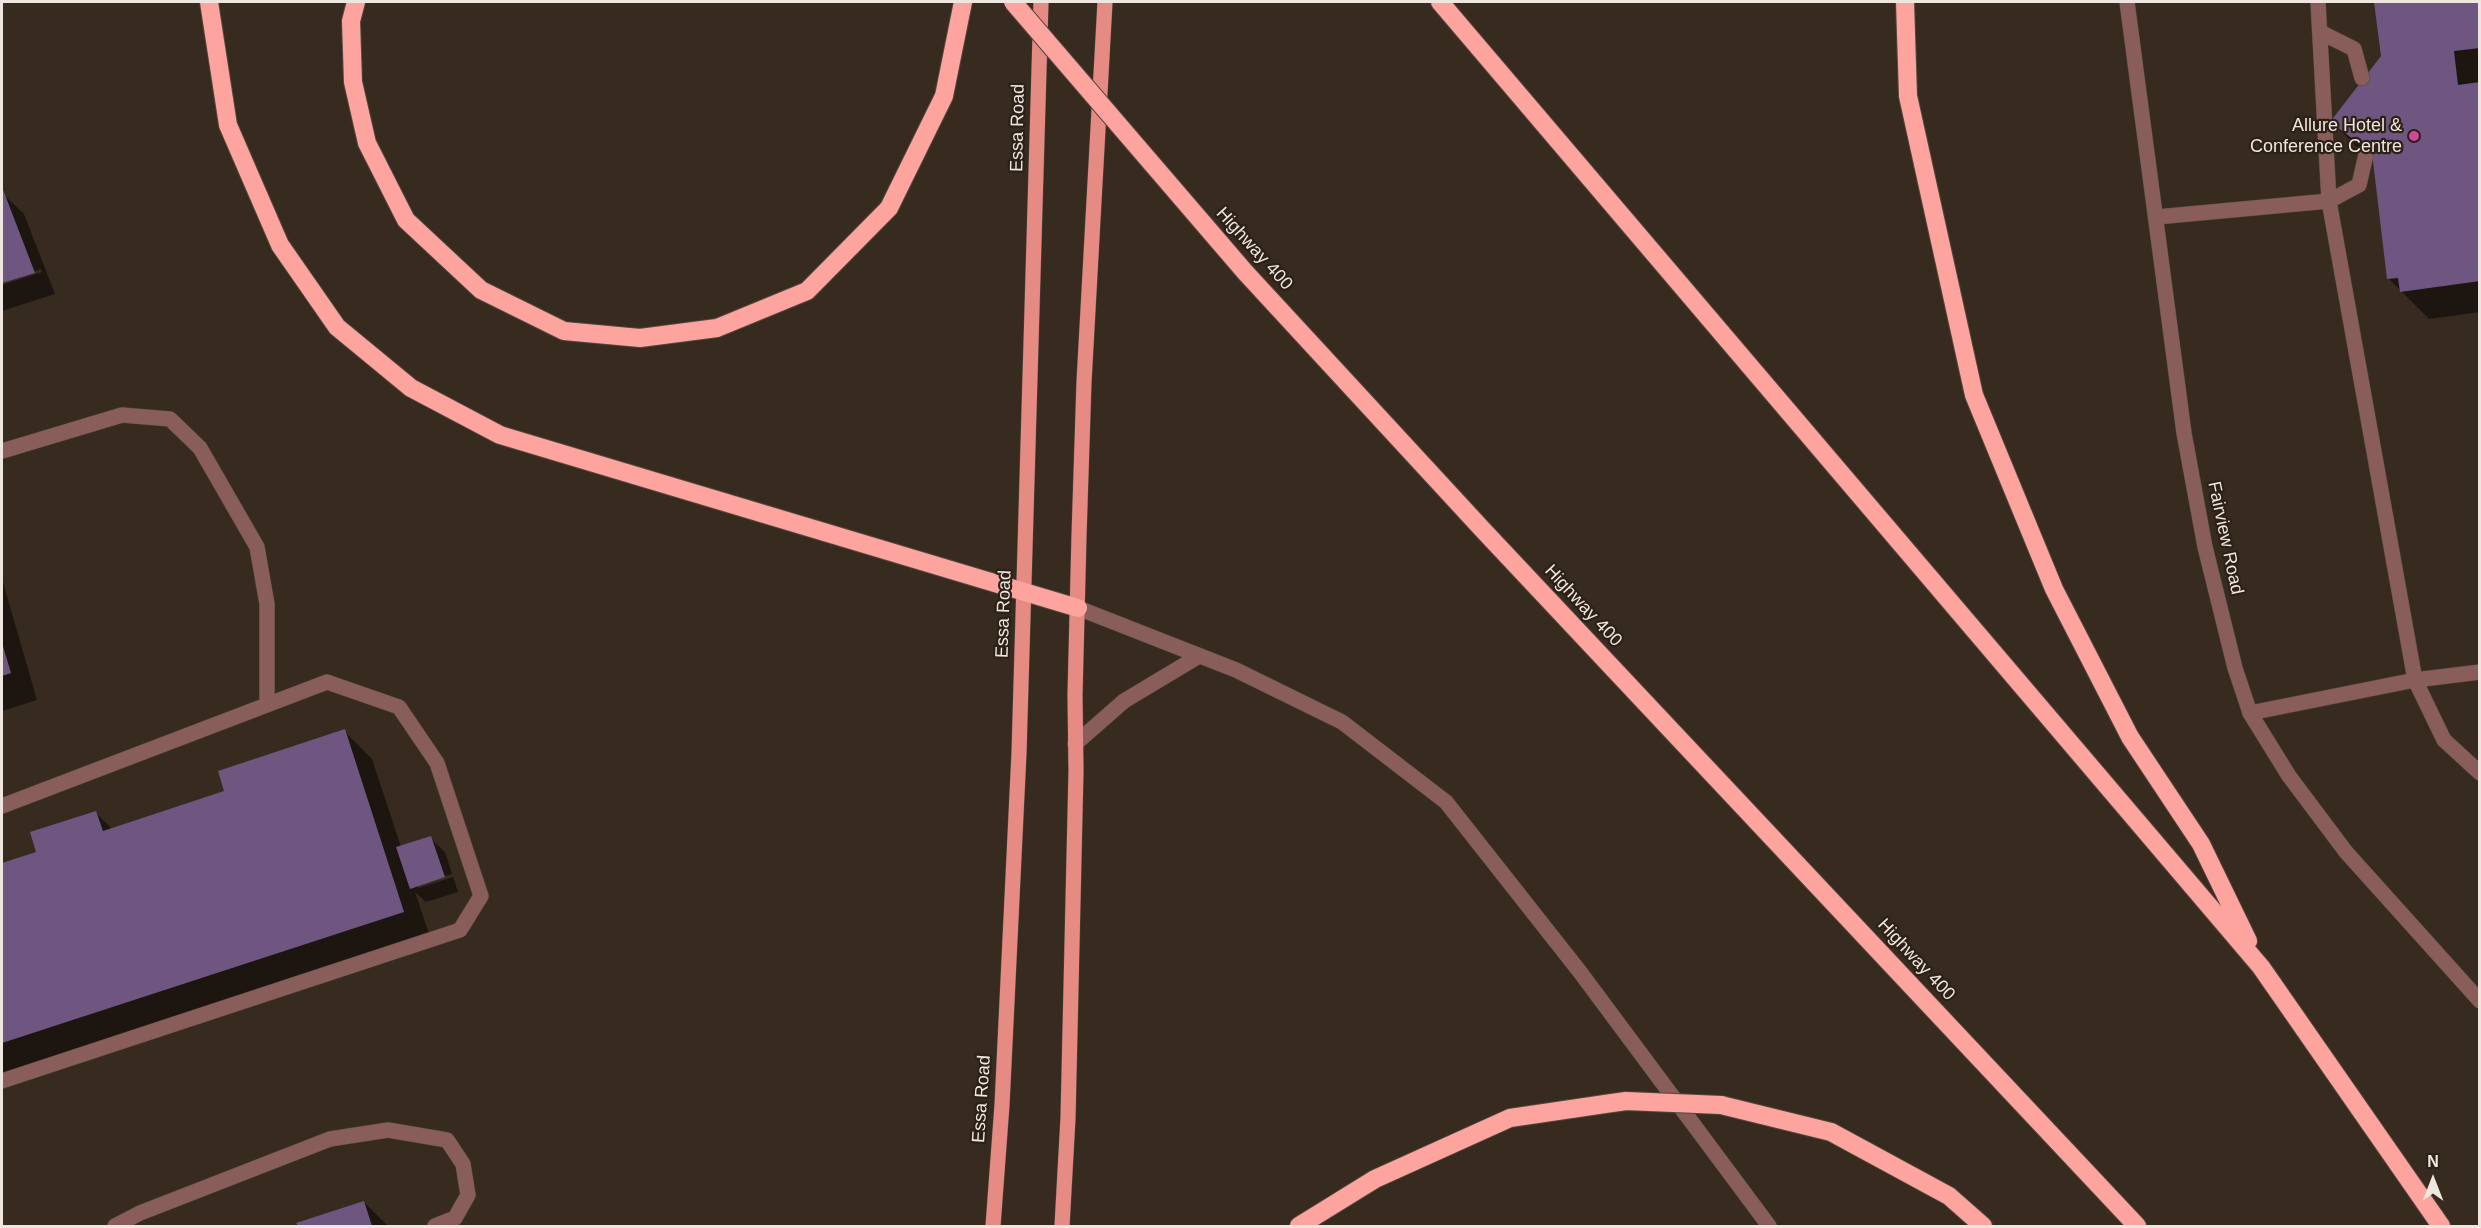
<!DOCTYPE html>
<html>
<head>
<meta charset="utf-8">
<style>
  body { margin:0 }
  #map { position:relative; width:2481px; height:1228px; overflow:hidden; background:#372a1f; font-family:Helvetica,sans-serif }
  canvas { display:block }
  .frame { position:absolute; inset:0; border:3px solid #eee6df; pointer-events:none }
  .north { position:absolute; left:2403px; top:1150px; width:60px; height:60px; -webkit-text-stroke:4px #2d2016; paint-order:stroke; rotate:0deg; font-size:16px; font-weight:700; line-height:24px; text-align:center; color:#eee6df }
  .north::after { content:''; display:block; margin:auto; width:21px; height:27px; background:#eee6df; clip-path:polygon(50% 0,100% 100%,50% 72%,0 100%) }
</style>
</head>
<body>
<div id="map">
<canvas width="2481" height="1228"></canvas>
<div class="frame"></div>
<div class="north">N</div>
</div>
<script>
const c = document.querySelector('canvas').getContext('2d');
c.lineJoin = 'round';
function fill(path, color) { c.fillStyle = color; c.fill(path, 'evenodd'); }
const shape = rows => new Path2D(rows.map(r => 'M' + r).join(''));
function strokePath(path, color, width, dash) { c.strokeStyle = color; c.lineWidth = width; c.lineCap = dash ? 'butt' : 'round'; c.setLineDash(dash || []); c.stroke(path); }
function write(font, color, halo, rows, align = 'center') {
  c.font = font + ' Helvetica,sans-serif'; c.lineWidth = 4.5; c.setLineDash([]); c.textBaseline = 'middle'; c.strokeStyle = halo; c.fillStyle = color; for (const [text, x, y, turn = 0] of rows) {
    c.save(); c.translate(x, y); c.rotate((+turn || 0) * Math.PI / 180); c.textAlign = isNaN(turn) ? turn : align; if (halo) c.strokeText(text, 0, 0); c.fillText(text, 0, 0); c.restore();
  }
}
fill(shape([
  [2376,2,2480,2,2480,312,2429,319,2388,278,2374,160,2360,150,2332,122,2383,56],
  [2,193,24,214,55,294,2,311,2,285,42,272,41,269,2,282],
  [2,579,37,700,2,711],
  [344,731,372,759,401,847,430,838,445,852,458,892,426,902,415,892,431,940,2,1079,2,864,38,853,96,813,112,829,226,792],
  [452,874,453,877,418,888,418,885],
  [364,1202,388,1226,299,1226,298,1224]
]), '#0007');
fill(shape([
  [2374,2,2480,2,2480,48,2454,51,2458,85,2480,82,2480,281,2400,292,2398,278,2387,279,2372,153,2330,122,2381,56],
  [2,187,35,273,2,283],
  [2,643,11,673,2,676],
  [345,729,404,912,2,1043,2,863,36,852,30,832,96,811,103,831,224,791,218,771],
  [431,836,445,877,410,889,396,847],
  [364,1201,372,1226,298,1226,296,1223]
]), '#6e5680');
const service = shape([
  [2318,2,2329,201,2415,680,2480,672],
  [2320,32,2354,49,2362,78],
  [2157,217,2329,201,2359,185,2367,150],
  [2,451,122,415,170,419,200,448,257,547,267,604,267,705],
  [1078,608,1236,670,1342,722,1446,802,1580,972,1769,1226],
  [2250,713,2415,680,2444,740,2480,773],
  [1075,744,1124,701,1199,656],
  [2,806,327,682,399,707,437,763,481,896,460,930,2,1081],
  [115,1226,140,1213,330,1139,388,1130,447,1140,463,1164,468,1195,455,1218,435,1226]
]);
const tertiary = shape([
  [2127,2,2184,433,2205,547,2235,668,2250,713,2289,776,2346,852,2480,1001]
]);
const primary = shape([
  [993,1226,1002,1105,1019,753,1041,2],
  [1062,1226,1068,1118,1076,771,1075,695,1079,536,1084,382,1105,2]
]);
const motorway = shape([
  [209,2,228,125,280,245,337,327,411,388,500,435,1078,608],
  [356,2,351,21,353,82,367,143,406,220,481,290,564,331,640,338,717,328,807,291,889,208,944,96,963,2],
  [1440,2,2261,967,2441,1226],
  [1905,2,1908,96,1974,395,2054,589,2130,737,2201,844,2248,941],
  [1245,272,1483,530,2137,1226],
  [1721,1105,1831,1132,1949,1196,1983,1226],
  [1299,1226,1375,1179,1510,1118,1605,1104]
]);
strokePath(service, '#54483e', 16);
strokePath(tertiary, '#54483e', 16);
strokePath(primary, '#54483e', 16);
strokePath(motorway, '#54483e', 20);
strokePath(service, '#895d59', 15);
strokePath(tertiary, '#895d59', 15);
strokePath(primary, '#e58b84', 15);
strokePath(motorway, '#fca49d', 18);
const motorwayBridge = shape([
  [1013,2,1245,272],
  [1605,1104,1626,1101,1721,1105]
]);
strokePath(motorwayBridge, '#54483e', 20, []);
strokePath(motorwayBridge, '#fca49d', 18);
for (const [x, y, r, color] of [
  [2414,136,6,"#d1479c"]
]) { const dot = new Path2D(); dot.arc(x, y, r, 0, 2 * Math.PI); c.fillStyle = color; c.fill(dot); strokePath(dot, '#2d2016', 2); }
write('18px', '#eee6df', '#2d2016', [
  ["Allure Hotel &",2402,126],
  ["Conference Centre",2402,147]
], 'right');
write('18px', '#eee6df', '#2d2016', [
  ["Essa Road",1018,128,-89],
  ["Highway 400",1254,249,48],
  ["Fairview Road",2225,538,78],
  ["Highway 400",1583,606,47],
  ["Essa Road",1004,614,-88],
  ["Highway 400",1916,960,47],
  ["Essa Road",982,1099,-86]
]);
</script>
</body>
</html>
